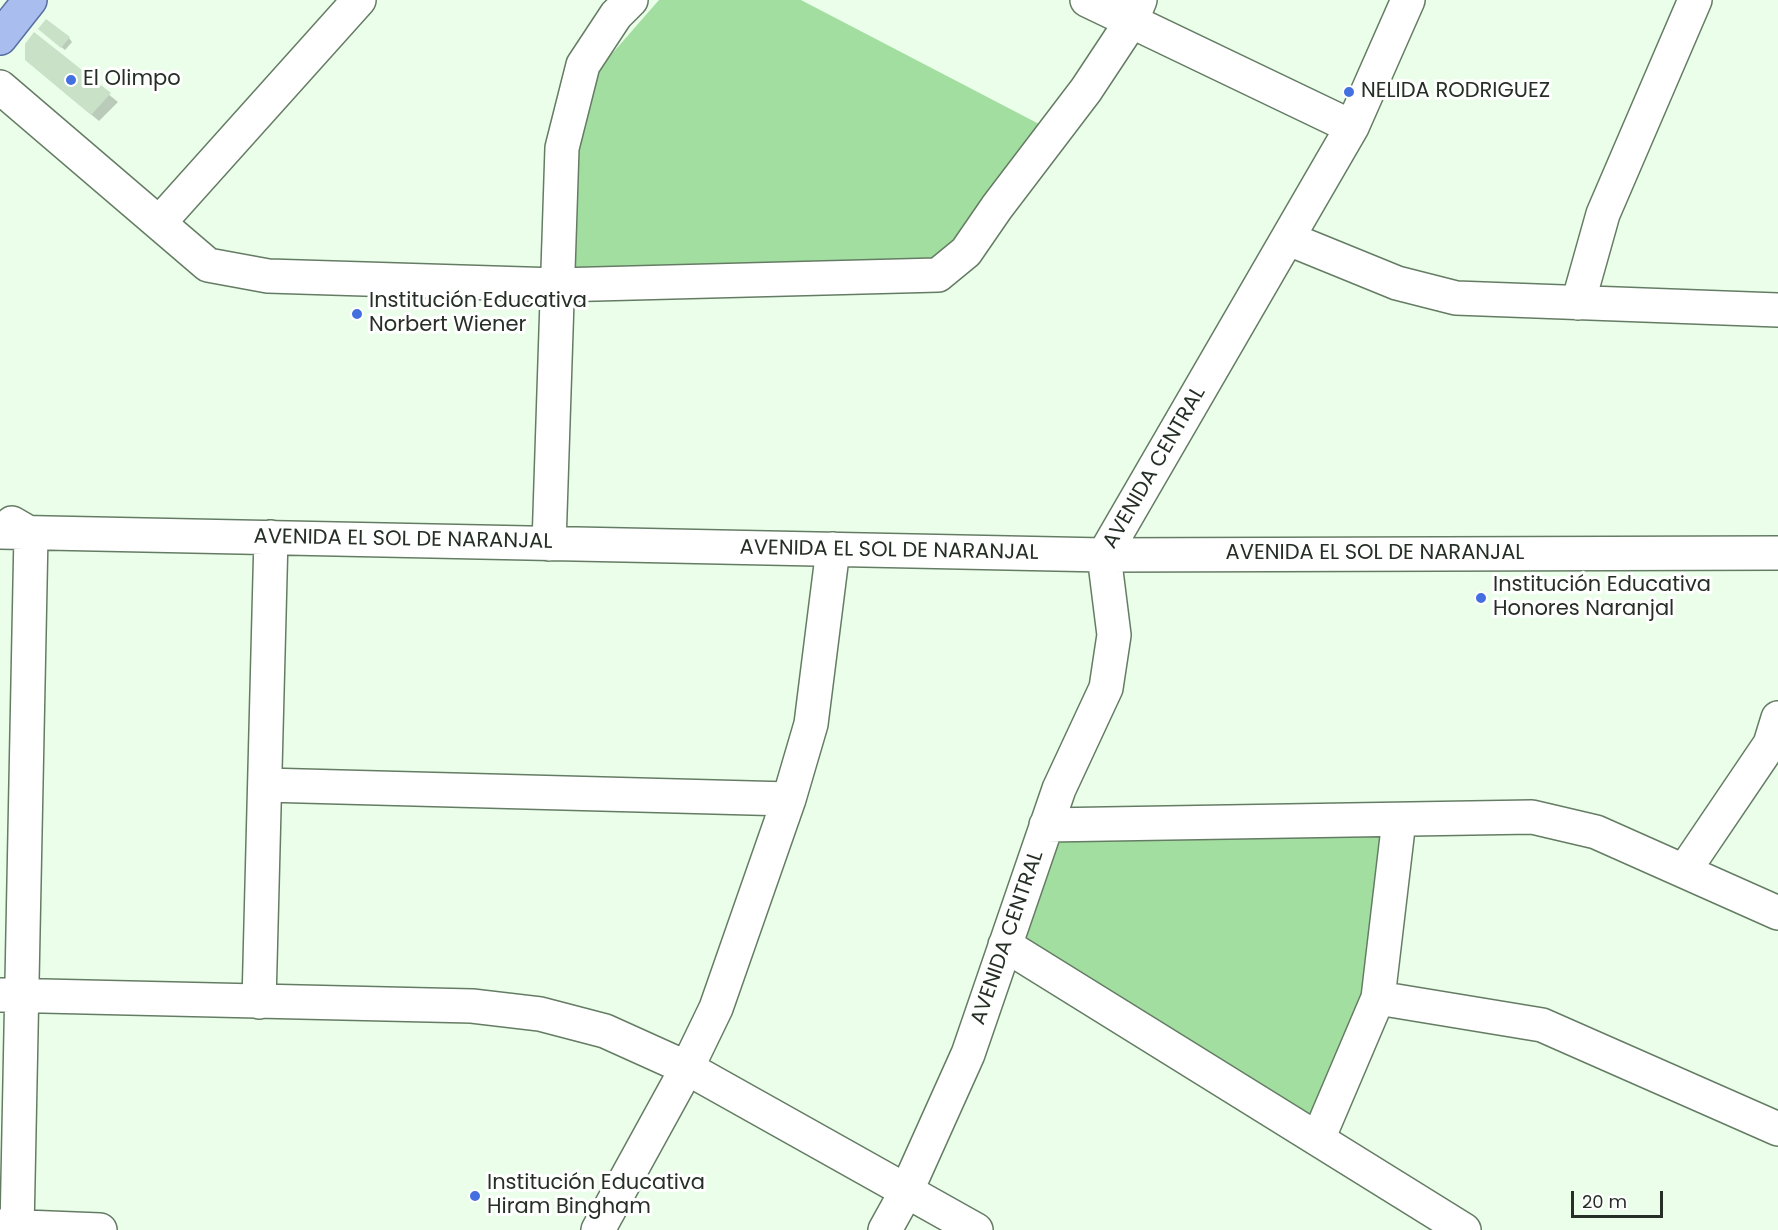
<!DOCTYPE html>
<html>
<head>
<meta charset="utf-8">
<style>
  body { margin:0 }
  #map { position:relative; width:1778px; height:1230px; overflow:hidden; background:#eafee9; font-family:Poppins,sans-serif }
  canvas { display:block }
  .scale { position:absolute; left:1571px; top:1191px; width:92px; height:27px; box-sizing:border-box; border:3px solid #262f26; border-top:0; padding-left:8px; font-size:18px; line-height:21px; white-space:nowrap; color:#262f26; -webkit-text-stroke:4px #fff; paint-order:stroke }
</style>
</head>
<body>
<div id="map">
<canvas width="1778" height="1230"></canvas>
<div class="scale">20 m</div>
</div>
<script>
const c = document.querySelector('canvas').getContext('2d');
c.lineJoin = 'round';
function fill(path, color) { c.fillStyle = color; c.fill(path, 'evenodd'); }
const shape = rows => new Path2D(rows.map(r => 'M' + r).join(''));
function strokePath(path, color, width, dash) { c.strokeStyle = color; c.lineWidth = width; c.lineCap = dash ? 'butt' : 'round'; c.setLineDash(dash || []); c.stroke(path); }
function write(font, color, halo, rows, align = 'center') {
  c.font = font + ' Poppins,sans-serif'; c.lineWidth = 6; c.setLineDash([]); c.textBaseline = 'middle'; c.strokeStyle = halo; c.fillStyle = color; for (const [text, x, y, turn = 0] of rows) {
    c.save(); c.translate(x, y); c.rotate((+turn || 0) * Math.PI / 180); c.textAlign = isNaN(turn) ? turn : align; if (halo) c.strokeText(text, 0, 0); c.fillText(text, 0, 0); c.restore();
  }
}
fill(shape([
  [659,0,801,0,1041,125,957,240,935,258,572,272,575,147,595,73],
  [1388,832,1367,993,1315,1121,1021,937,1056,836]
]), '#a3dea1');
fill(shape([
  [43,32,69,38,72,42,65,50],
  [34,34,118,102,99,121,34,67]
]), '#0003');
fill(shape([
  [46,19,70,37,61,48,38,29],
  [34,32,111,93,91,115,25,60,25,44]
]), '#c8e1c7');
const minor = shape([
  [1087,0,1352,127],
  [0,87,208,265,268,276,557,285,938,275,966,252,997,207,1086,90,1131,22,1140,0],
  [159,223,359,0],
  [1289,239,1397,283,1456,298,1778,310],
  [1578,303,1603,214,1695,0],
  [12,523,31,534,17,1230],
  [0,532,1104,555,1778,553],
  [549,544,562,148,583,65,616,15,631,0],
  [265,785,789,799],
  [1046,825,1532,817,1596,832,1778,913],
  [1684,871,1770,744,1778,718],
  [1005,945,1464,1230],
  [0,995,472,1006,540,1014,605,1031,687,1068,976,1230],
  [1378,998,1542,1025,1778,1129],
  [259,1002,271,537],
  [1318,1139,1378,998,1399,820],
  [0,1226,100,1230],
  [598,1230,687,1068,716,1008,789,799,811,724,833,549],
  [885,1230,906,1192,968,1054,1059,789,1106,688,1114,635,1104,555,1352,127,1408,0]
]);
const major = shape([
  [0,38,30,0]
]);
strokePath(minor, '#657c64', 36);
strokePath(major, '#556fa0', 36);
strokePath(minor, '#fff', 33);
strokePath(major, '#a9beee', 33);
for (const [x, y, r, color] of [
  [71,80,6,"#436fe1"],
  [1349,92,6,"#436fe1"],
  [357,314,6,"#436fe1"],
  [1481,598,6,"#436fe1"],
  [475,1196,6,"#436fe1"]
]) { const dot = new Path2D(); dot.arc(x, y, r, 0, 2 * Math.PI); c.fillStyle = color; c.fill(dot); strokePath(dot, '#fff', 2); }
write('21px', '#262f26', '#fff', [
  ["El Olimpo",83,80],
  ["NELIDA RODRIGUEZ",1361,92],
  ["Institución Educativa",369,302],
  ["Norbert Wiener",369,326],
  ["Institución Educativa",1493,586],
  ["Honores Naranjal",1493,610],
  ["Institución Educativa",487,1184],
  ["Hiram Bingham",487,1208]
], 'left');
write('21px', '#262f26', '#fff', [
  ["AVENIDA CENTRAL",1155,468,-60],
  ["AVENIDA EL SOL DE NARANJAL",403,540,1],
  ["AVENIDA EL SOL DE NARANJAL",889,551,1],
  ["AVENIDA EL SOL DE NARANJAL",1375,554],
  ["AVENIDA CENTRAL",1008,938,-71]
]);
</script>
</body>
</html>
